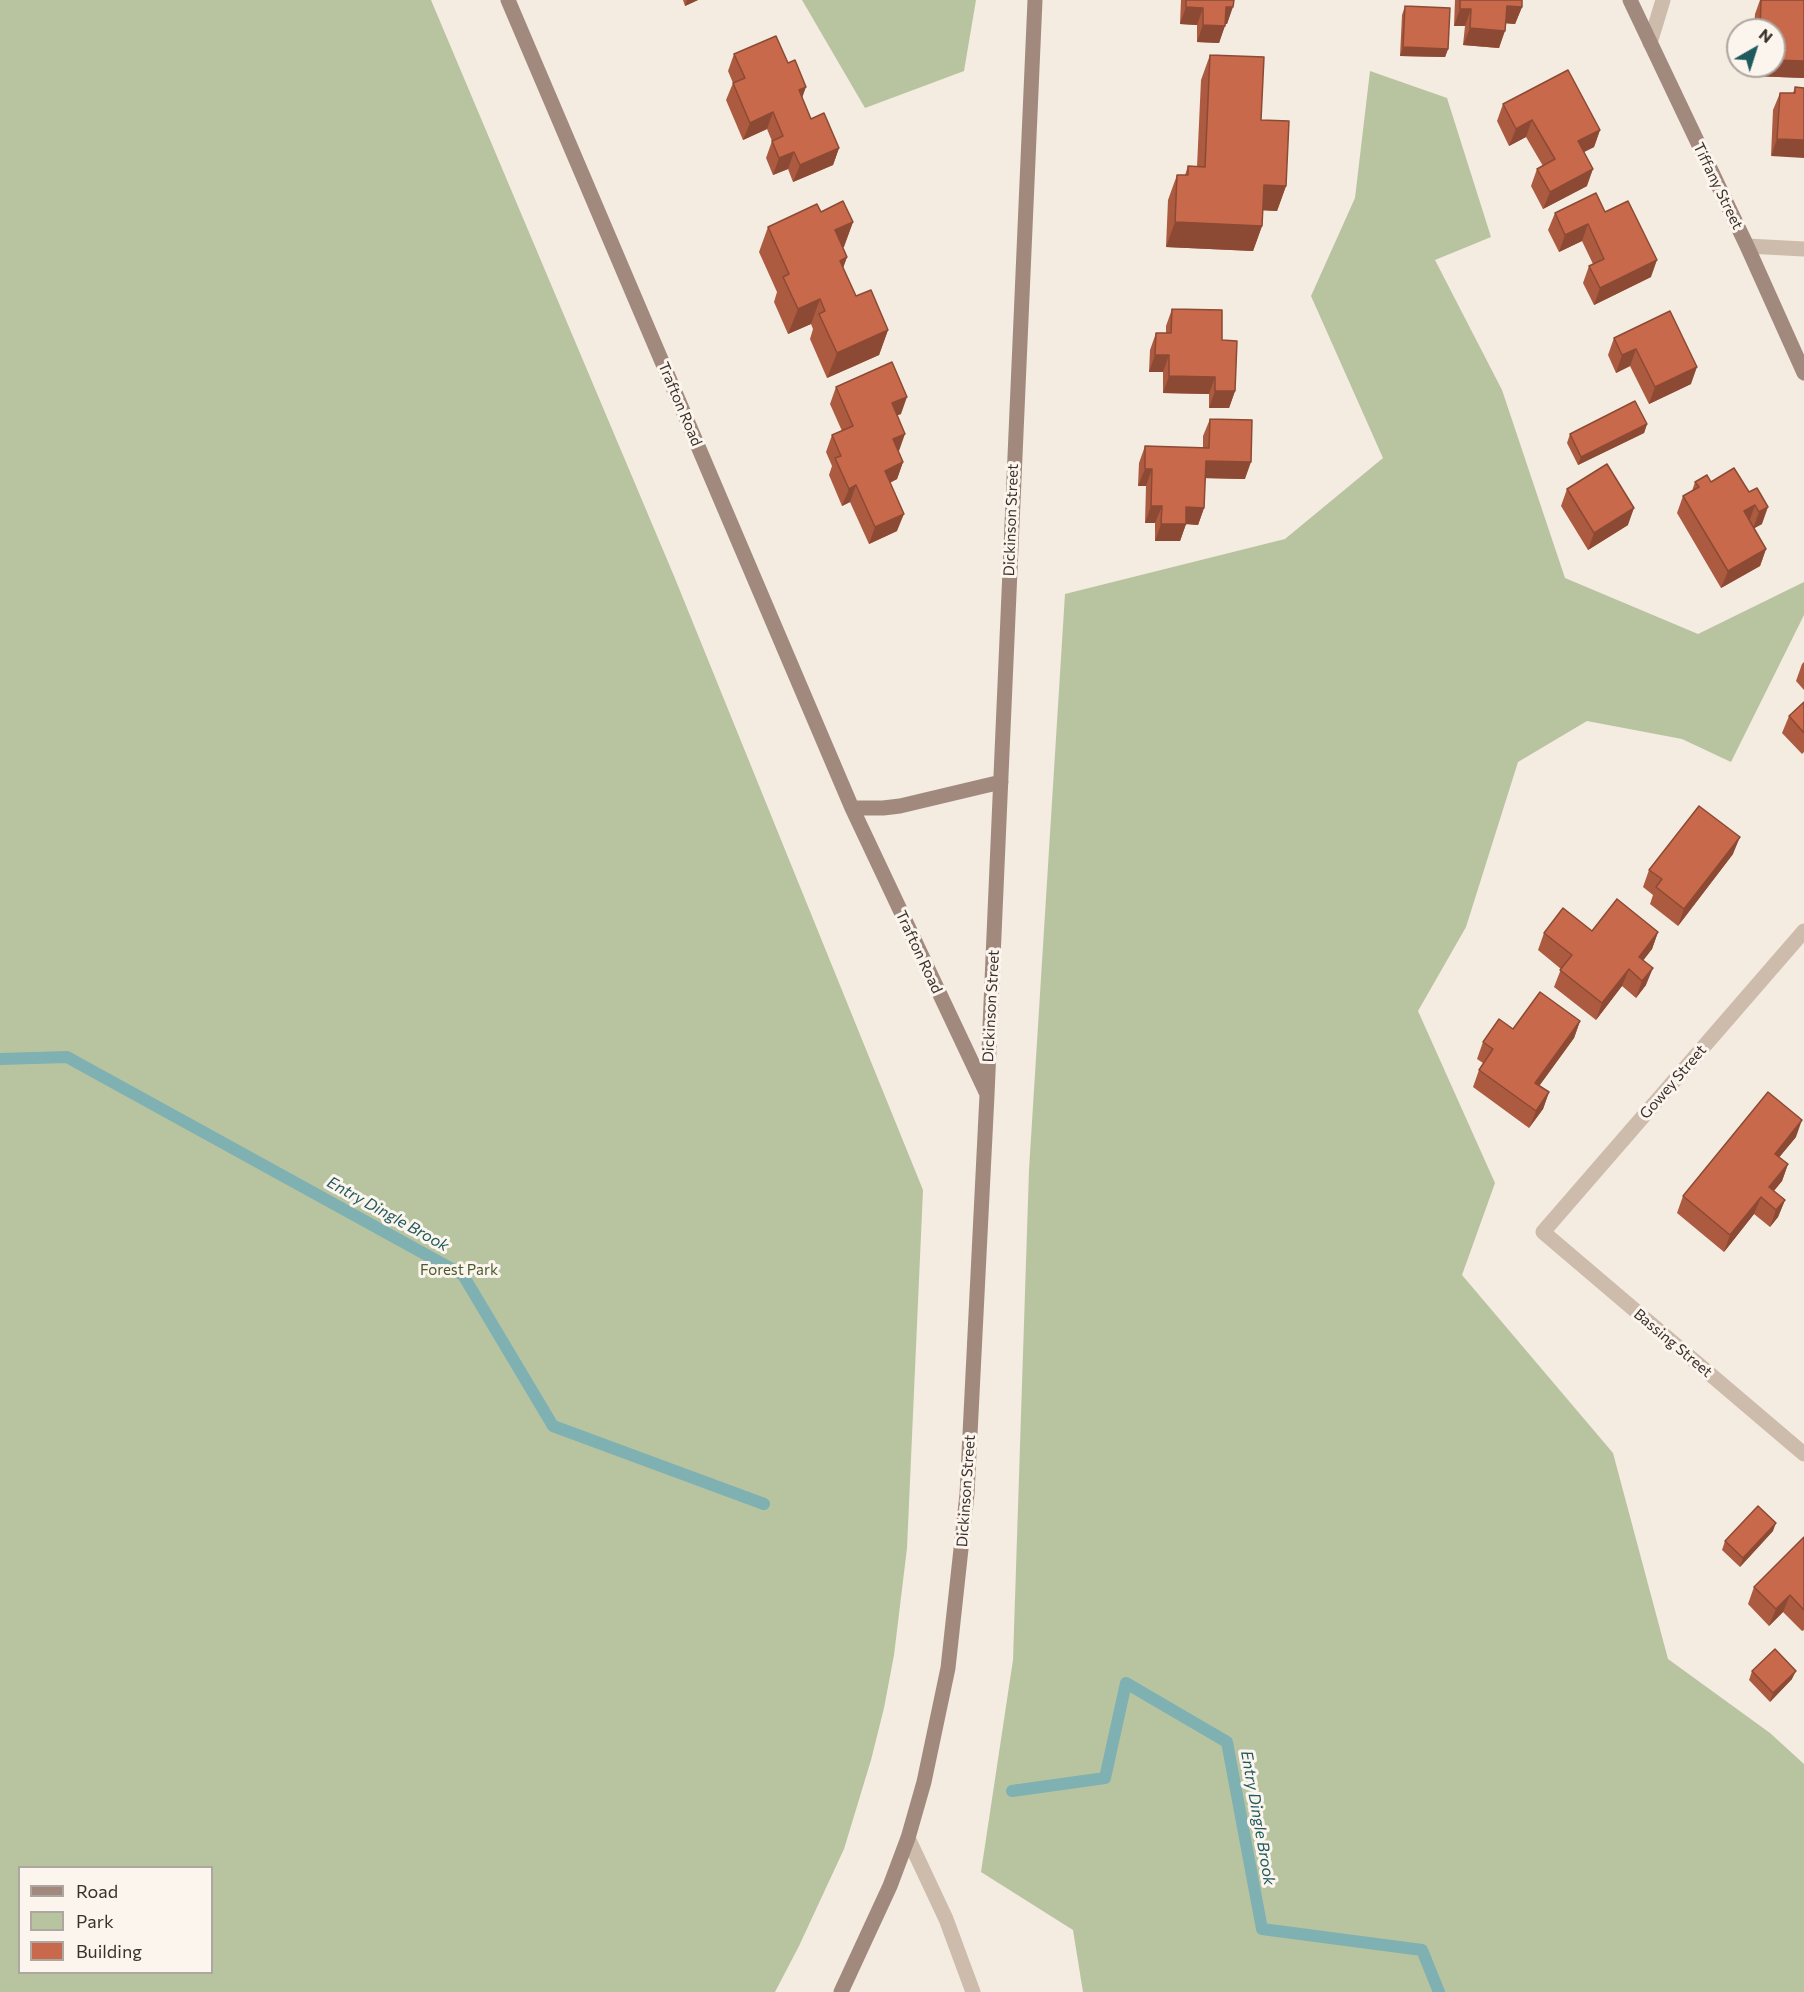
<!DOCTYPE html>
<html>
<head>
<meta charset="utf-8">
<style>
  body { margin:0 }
  #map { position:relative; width:1804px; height:1992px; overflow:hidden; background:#f4ebe1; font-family:Commissioner,sans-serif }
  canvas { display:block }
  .legend { position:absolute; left:18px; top:1866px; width:195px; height:108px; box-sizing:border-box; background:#fbf5ee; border:2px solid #aea6a0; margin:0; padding:8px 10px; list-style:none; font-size:18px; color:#3b302b }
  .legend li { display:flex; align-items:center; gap:12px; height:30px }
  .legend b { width:30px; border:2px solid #aea6a0 }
  .north { position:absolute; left:1726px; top:18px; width:60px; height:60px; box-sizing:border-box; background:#fbf5ee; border:2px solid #aea6a0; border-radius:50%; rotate:39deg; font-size:16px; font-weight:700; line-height:24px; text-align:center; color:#3b302b }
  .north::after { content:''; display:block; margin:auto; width:21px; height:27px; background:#1f5a5e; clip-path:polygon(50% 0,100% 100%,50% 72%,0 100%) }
</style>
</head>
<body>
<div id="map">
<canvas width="1804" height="1992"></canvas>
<ul class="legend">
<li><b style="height:8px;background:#a18a7d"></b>Road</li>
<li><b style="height:16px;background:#b8c4a0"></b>Park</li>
<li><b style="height:16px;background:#c8694b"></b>Building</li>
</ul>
<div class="north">N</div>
</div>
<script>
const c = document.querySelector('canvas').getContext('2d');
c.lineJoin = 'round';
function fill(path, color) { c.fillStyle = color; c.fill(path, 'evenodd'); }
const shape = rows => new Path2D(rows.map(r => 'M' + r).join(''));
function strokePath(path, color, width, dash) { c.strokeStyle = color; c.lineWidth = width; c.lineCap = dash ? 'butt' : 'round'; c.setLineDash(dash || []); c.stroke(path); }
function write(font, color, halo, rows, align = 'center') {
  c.font = font + ' Commissioner,sans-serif'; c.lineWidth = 6; c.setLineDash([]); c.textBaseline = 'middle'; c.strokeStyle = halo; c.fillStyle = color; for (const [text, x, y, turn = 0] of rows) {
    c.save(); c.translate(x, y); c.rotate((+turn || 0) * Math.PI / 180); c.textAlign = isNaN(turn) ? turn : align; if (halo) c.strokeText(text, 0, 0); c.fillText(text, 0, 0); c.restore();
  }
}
fill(shape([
  [0,0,431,0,674,576,923,1190,907,1548,894,1655,884,1708,871,1760,844,1849,799,1946,775,1992,0,1992],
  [20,1868,212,1868,212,1972,20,1972],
  [802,0,976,0,964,71,865,108],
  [1370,71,1447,98,1491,237,1435,260,1502,390,1565,578,1698,634,1804,582,1804,615,1731,762,1682,739,1587,721,1518,762,1466,927,1418,1011,1495,1183,1462,1275,1613,1453,1668,1659,1770,1733,1804,1764,1804,1992,1083,1992,1073,1930,981,1872,1013,1660,1029,1170,1065,594,1285,539,1383,458,1311,296,1355,198]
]), '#b8c4a0');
strokePath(shape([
  [0,1059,67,1057,463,1275,553,1426,764,1504],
  [1012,1791,1105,1778,1126,1683,1227,1742,1262,1929,1422,1950,1439,1992]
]), '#7fb0b2', 12);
strokePath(shape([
  [908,1838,946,1919,973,1992]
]), '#cdbbac', 15);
strokePath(shape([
  [1650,43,1663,0],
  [1747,246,1804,249],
  [1804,931,1543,1232,1804,1454]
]), '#cdbbac', 15);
strokePath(shape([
  [508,0,852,808,986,1092],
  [1630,0,1747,246,1804,373],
  [852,808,883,808,900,806,1001,782],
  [841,1992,890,1886,908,1838,924,1782,948,1668,967,1494,987,1095,1035,0]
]), '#a18a7d', 15);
fill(shape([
  [683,0,698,0,685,6],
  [1181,0,1234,0,1227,24,1225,24,1219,43,1197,42,1197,25,1180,24],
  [1455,0,1522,0,1522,7,1515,24,1506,23,1499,48,1463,45,1465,26,1454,26],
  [1760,0,1804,0,1804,78,1753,76,1753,66,1774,66,1774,30,1754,30,1755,14],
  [1405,6,1448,49,1445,57,1400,56,1402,15],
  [734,54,802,99,811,119,839,148,833,165,793,182,788,169,773,175,766,158,772,141,767,129,743,140,726,100,733,83,728,71],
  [1210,55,1261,120,1286,186,1277,211,1263,210,1262,226,1253,251,1166,247,1168,200,1177,175,1185,175,1188,166,1197,167,1201,80],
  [1795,87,1804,88,1771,156,1773,110,1780,93,1793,93],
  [1503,104,1600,130,1594,147,1584,152,1587,186,1543,209,1531,186,1537,169,1543,166,1526,137,1509,146,1497,121],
  [821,212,853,222,843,248,847,257,843,268,856,296,888,330,879,355,827,378,810,339,813,329,811,324,788,334,774,302,777,292,759,252,768,227],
  [1605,212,1651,277,1594,305,1583,283,1589,266,1593,264,1582,241,1559,252,1548,230,1555,213],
  [1172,309,1222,340,1235,391,1229,408,1209,408,1209,394,1163,393,1163,372,1149,372,1150,350,1156,333,1166,333,1166,326],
  [1670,311,1691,384,1649,404,1630,366,1616,373,1608,355,1614,338],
  [836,387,901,414,897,415,899,451,898,451,903,462,897,479,890,483,897,531,869,544,850,502,842,506,829,475,832,466,826,452,832,435,842,431,830,404],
  [1210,419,1245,479,1205,478,1204,508,1198,525,1186,524,1180,541,1155,541,1155,523,1145,523,1146,486,1138,486,1139,463,1145,446,1203,448,1203,436],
  [1647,424,1644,433,1578,465,1567,443,1570,434],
  [1695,482,1711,482,1749,492,1757,488,1762,524,1754,528,1766,549,1760,566,1721,588,1677,513,1683,496,1692,491],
  [1567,489,1628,525,1588,550,1561,506],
  [1804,662,1804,690,1796,681,1802,664],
  [1804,702,1804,752,1802,754,1782,733,1789,716],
  [1733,854,1678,926,1650,904,1653,895,1643,887,1649,870],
  [1592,931,1658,932,1652,949,1643,960,1646,985,1636,998,1622,986,1596,1020,1554,987,1561,969,1538,950,1544,933],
  [1580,1021,1574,1038,1539,1086,1549,1092,1543,1109,1529,1128,1473,1087,1479,1070,1483,1063,1477,1059,1483,1042,1513,1029],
  [1796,1137,1779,1157,1788,1164,1782,1181,1774,1191,1785,1200,1778,1217,1770,1227,1754,1214,1724,1252,1677,1213,1683,1196],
  [1773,1531,1740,1567,1722,1550,1725,1541],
  [1804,1537,1804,1630,1802,1631,1783,1612,1769,1626,1748,1604,1754,1587],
  [1752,1671,1792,1679,1770,1702,1749,1680]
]), '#ac5a40');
fill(shape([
  [687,0,698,0,685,6],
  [1507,6,1522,7,1515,24,1501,23],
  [1186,7,1203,8,1197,25,1180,24],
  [1226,7,1233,7,1227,24,1220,24],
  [1460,9,1471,9,1465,26,1454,26],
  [1203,25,1225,26,1219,43,1197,42],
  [1470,28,1505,31,1499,48,1463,45],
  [1403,47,1448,49,1445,57,1400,56],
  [1774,60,1804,61,1804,78,1753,76,1757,66,1774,66],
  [806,87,800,104,799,90],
  [773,112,767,129,743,140,750,123],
  [1532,120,1526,137,1509,146,1516,129],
  [1600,130,1594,147,1572,158,1578,141],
  [1777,139,1804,140,1804,158,1771,156],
  [839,148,833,165,793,182,800,165],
  [794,152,788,169,773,175,779,158],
  [1593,169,1587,186,1543,209,1550,192],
  [1264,185,1286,186,1277,211,1255,210],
  [853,222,844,247,826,255,835,230],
  [1175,222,1262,226,1253,251,1166,247],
  [1588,224,1582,241,1559,252,1565,235],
  [847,257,838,282,840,261],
  [1657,260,1651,277,1594,305,1600,288],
  [820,299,811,324,788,334,798,309],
  [888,330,879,355,827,378,837,353],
  [1636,349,1630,366,1616,373,1622,355],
  [1155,355,1169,355,1163,372,1149,372],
  [1697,367,1691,384,1649,404,1655,387],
  [1169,376,1215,377,1209,394,1163,393],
  [1215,391,1235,391,1229,408,1209,408],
  [907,397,901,414,885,420,892,403],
  [1647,424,1644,433,1578,465,1581,457],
  [905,434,899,451,886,456,893,439],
  [1206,461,1251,462,1245,479,1200,478],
  [903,462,897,479,879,488,885,471],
  [1145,469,1152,469,1146,486,1138,486],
  [856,485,850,502,842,506,849,489],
  [1755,505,1749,522,1744,511],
  [1151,506,1162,506,1155,523,1145,523],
  [1186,507,1204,508,1198,525,1186,524,1180,541,1155,541,1161,524],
  [1768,507,1762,524,1753,529,1759,512],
  [1634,508,1628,525,1588,550,1594,533],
  [904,514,897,531,869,544,875,527],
  [1766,549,1760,566,1721,588,1728,571],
  [1740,837,1733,854,1678,926,1684,909],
  [1658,932,1652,949,1633,974,1639,957],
  [1653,968,1646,985,1636,998,1642,981],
  [1629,969,1622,986,1596,1020,1602,1003],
  [1580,1021,1574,1038,1529,1100,1535,1083],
  [1549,1092,1543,1109,1529,1128,1536,1111],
  [1802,1120,1796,1137,1768,1171,1775,1154],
  [1788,1164,1782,1181,1765,1201,1769,1187],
  [1761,1197,1754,1214,1724,1252,1730,1235],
  [1785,1200,1778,1217,1770,1227,1776,1210],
  [1776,1523,1773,1531,1740,1567,1743,1558],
  [1790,1595,1783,1612,1769,1626,1776,1609],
  [1796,1671,1792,1679,1770,1702,1773,1693]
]), '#8c4a34');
const building = shape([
  [1186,0,1234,0,1233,7,1226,7,1225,26,1203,25,1203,8,1186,7,1186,0],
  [1460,0,1522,0,1522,7,1507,6,1505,31,1470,28,1471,9,1460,9,1460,0],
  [1761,0,1804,0,1804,61,1774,60,1774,30,1760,30,1761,0],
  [1405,6,1450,8,1448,49,1403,47,1405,6],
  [776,36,788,63,795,60,806,87,799,90,811,119,824,113,839,148,800,165,794,152,779,158,772,141,783,136,773,112,750,123,733,83,745,78,734,54,776,36],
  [1210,55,1264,57,1261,120,1289,121,1286,186,1264,185,1262,226,1175,222,1177,175,1188,175,1188,166,1205,167,1210,55],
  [1568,70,1600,130,1578,141,1593,169,1550,192,1537,169,1555,159,1532,120,1516,129,1503,104,1568,70],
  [1795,87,1804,88,1804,140,1777,139,1780,93,1795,93,1795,87],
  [1596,193,1605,212,1628,201,1657,260,1600,288,1589,266,1604,259,1588,224,1565,235,1555,213,1596,193],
  [843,201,853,222,835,230,847,257,840,261,856,296,871,290,888,330,837,353,819,314,825,311,820,299,798,309,783,277,789,274,768,227,817,204,821,212,843,201],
  [1172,309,1222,310,1222,340,1237,341,1235,391,1215,391,1215,377,1169,376,1169,355,1155,355,1156,333,1171,333,1172,309],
  [1670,311,1697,367,1655,387,1636,349,1622,355,1614,338,1670,311],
  [892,362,907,397,892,403,905,434,893,439,903,462,885,471,904,514,875,527,856,485,849,489,835,458,841,456,832,435,853,426,836,387,892,362],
  [1635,401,1647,424,1581,457,1570,434,1635,401],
  [1210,419,1252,420,1251,462,1206,461,1204,508,1186,507,1186,524,1161,524,1162,506,1151,506,1152,469,1145,469,1145,446,1209,448,1210,419],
  [1607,464,1634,508,1594,533,1567,489,1607,464],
  [1734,468,1749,492,1757,488,1768,507,1759,512,1755,505,1744,511,1766,549,1728,571,1683,496,1699,487,1695,482,1707,475,1711,482,1734,468],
  [1804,702,1804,733,1789,716,1804,702],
  [1699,806,1740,837,1684,909,1656,887,1662,879,1649,870,1699,806],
  [1617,899,1658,932,1639,957,1653,968,1642,981,1629,969,1602,1003,1560,970,1572,955,1544,933,1563,908,1592,931,1617,899],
  [1540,992,1580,1021,1535,1083,1549,1092,1536,1111,1479,1070,1493,1049,1483,1042,1499,1019,1513,1029,1540,992],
  [1768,1092,1802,1120,1775,1154,1788,1164,1769,1187,1785,1200,1776,1210,1761,1197,1730,1235,1683,1196,1768,1092],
  [1758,1506,1776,1523,1743,1558,1725,1541,1758,1506],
  [1804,1537,1804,1610,1790,1595,1776,1609,1754,1587,1804,1537],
  [1775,1649,1796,1671,1773,1693,1752,1671,1775,1649]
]);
fill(building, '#c8694b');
strokePath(building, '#8c4a34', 1.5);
write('15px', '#3b302b', '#fbf5ee', [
  ["Tiffany Street",1718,186,64],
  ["Trafton Road",680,404,67],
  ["Dickinson Street",1011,520,-88],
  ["Trafton Road",919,952,65],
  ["Dickinson Street",991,1006,-87],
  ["Gowey Street",1673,1082,-49],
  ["Bassing Street",1673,1343,40],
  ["Dickinson Street",966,1491,-86]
]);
write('15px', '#4a5a2e', '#fbf5ee', [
  ["Forest Park",459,1270]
]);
write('italic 16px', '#1f5a5e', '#fbf5ee', [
  ["Entry Dingle Brook",388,1214,29],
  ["Entry Dingle Brook",1258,1818,80]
]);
</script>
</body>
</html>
